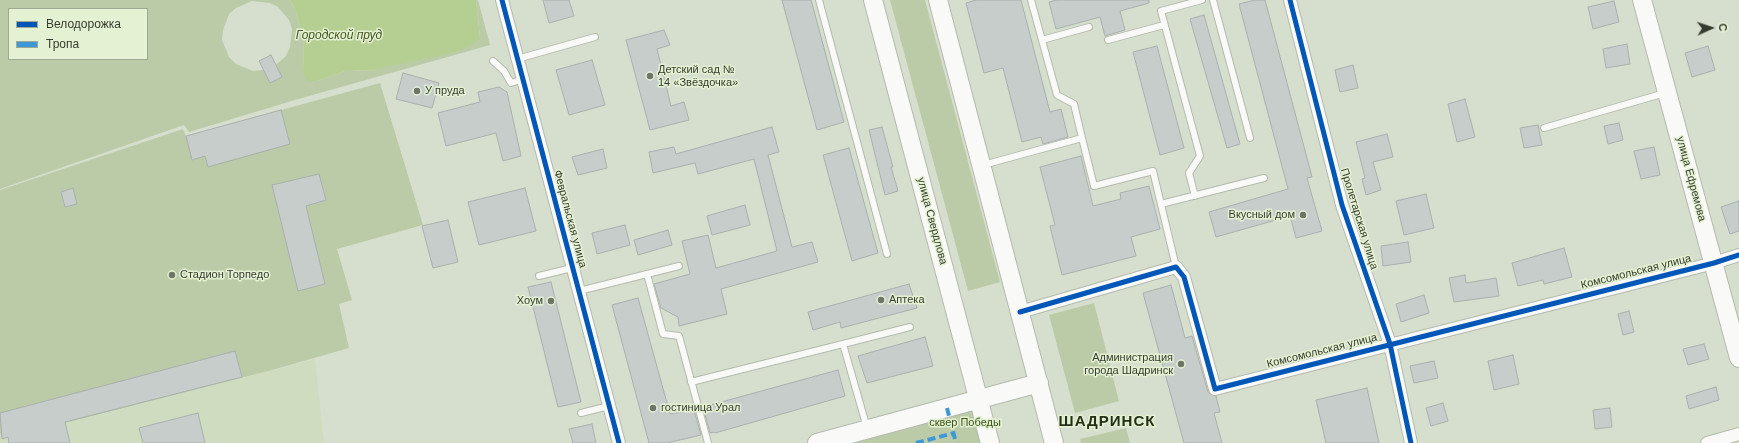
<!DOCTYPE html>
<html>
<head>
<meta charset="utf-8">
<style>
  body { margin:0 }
  #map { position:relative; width:1739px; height:443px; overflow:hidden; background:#d6decd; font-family:Arial,sans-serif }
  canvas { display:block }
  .legend { position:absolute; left:8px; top:8px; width:140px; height:52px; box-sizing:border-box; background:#e4f2d3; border:1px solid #9ea991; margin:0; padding:5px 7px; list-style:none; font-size:12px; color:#363b2f }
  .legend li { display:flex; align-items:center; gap:8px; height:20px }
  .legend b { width:20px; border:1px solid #9ea991 }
  .north { position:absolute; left:1691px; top:8px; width:40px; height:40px; -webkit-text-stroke:3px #e4f2d3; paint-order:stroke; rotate:87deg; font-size:11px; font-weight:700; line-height:16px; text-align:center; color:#363b2f }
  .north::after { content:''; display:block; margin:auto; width:14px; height:18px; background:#363b2f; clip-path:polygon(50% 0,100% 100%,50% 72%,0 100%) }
</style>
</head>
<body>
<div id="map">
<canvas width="1739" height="443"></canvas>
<ul class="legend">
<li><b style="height:5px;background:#0057b8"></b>Велодорожка</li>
<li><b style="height:5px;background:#3e98d7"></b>Тропа</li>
</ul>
<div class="north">С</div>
</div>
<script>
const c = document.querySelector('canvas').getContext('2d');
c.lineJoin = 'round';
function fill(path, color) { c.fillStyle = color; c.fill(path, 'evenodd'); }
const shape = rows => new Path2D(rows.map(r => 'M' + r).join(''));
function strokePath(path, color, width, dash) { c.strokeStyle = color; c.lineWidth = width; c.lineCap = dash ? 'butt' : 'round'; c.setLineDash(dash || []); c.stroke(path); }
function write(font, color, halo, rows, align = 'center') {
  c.font = font + ' Arial,sans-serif'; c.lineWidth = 3; c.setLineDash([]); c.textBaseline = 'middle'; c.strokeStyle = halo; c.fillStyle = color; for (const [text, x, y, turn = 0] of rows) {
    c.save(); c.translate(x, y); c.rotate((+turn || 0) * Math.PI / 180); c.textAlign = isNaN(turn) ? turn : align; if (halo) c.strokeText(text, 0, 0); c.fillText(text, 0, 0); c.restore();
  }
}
fill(shape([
  [315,359,324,443,0,443,0,432,2,439]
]), '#d0dcc0');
fill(shape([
  [0,0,290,0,296,12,304,41,303,72,317,81,345,71,374,70,480,37,476,0,478,0,490,45,295,100,189,132,184,125,0,189],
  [252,1,270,3,278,7,289,20,292,29,290,47,286,56,272,68,263,70,253,71,236,64,229,57,222,40,223,30,229,14,236,8],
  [9,9,147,9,147,59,9,59],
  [890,0,925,0,1000,282,968,291],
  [380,83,423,225,337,249,352,300,339,304,349,348,272,370,2,439,0,432,0,190,183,129,186,136],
  [1094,303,1119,401,1075,413,1049,315],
  [979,399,990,443,817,443],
  [1126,428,1130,443,1081,443,1080,439]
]), '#bccba7');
fill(shape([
  [290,0,476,0,480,37,474,44,456,52,374,70,345,71,317,81,307,81,303,72,304,41,296,12]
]), '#b5ce92');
const building = shape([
  [543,0,569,0,574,16,549,23,543,0],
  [782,0,811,0,844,122,817,130,782,0],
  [976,0,1021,0,1050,112,1061,109,1068,137,1043,144,1041,137,1022,142,1003,68,984,73,966,3,976,0],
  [1057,0,1149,0,1149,3,1120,11,1125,30,1105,36,1100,17,1056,29,1049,2,1057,0],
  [1255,0,1265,0,1312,177,1307,178,1322,231,1296,238,1290,216,1216,237,1209,212,1288,189,1239,4,1255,0],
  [1614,1,1619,22,1593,29,1588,7,1614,1],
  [1204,15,1240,144,1227,148,1190,19,1204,15],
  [664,30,670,45,657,49,671,106,684,102,689,120,650,130,626,40,664,30],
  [1627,44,1630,64,1606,68,1603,49,1627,44],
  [1157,46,1184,148,1160,155,1133,52,1157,46],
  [1708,46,1715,70,1692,77,1685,53,1708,46],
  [271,55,282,77,270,83,259,61,271,55],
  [592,60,605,105,569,115,556,70,592,60],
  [1353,65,1358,88,1340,92,1335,70,1353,65],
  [403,73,439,83,432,108,396,99,403,73],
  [499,87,507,92,521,156,503,161,496,133,446,146,438,113,480,102,478,92,499,87],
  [1465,99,1475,137,1457,142,1448,104,1465,99],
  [281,110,290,144,208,167,205,156,192,160,186,136,281,110],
  [1619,123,1623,140,1608,144,1604,126,1619,123],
  [1538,125,1542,145,1524,148,1520,128,1538,125],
  [772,127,779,152,768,155,792,247,812,242,818,262,721,289,727,314,679,326,678,317,661,308,654,284,690,274,682,241,708,235,716,268,777,251,754,159,698,174,695,163,653,173,649,152,674,147,676,154,772,127],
  [882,127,893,167,891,167,898,191,885,195,869,130,882,127],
  [1387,134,1393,157,1373,162,1381,190,1366,195,1362,179,1365,178,1356,142,1387,134],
  [1654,147,1660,175,1641,179,1634,151,1654,147],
  [849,148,878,253,852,261,823,155,849,148],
  [603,149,607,168,578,175,572,157,603,149],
  [1081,156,1093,206,1121,199,1120,193,1149,186,1160,229,1131,237,1136,256,1062,275,1050,226,1055,225,1040,167,1081,156],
  [319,174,326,200,306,206,325,284,298,291,272,185,319,174],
  [73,188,77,204,65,207,61,192,73,188],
  [525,188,536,231,479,245,468,202,525,188],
  [1426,194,1434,228,1404,235,1396,201,1426,194],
  [1739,201,1739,231,1730,234,1721,207,1739,201],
  [745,205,750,225,712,235,707,216,745,205],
  [448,220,458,262,433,268,422,226,448,220],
  [625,225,630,245,597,254,592,233,625,225],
  [668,230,672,245,638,255,634,240,668,230],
  [1408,242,1411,262,1383,266,1381,246,1408,242],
  [1564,248,1572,277,1544,284,1543,280,1518,286,1512,263,1564,248],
  [1465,275,1466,283,1496,278,1499,296,1454,302,1449,278,1465,275],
  [551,282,581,402,558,407,528,287,551,282],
  [909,284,917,308,841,328,840,322,813,330,808,312,909,284],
  [1171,285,1185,338,1192,336,1208,392,1216,396,1220,412,1214,413,1222,443,1184,443,1143,293,1171,285],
  [1424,295,1429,313,1401,322,1396,304,1424,295],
  [638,298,670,414,694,410,701,435,667,443,649,443,612,305,638,298],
  [1629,311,1634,332,1623,335,1618,314,1629,311],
  [925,337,933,366,867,383,858,356,925,337],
  [1704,344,1709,359,1688,365,1683,349,1704,344],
  [235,351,242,377,65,422,70,443,9,443,8,437,2,439,0,413,235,351],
  [1513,355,1519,384,1494,390,1488,361,1513,355],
  [1434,361,1438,378,1414,383,1410,366,1434,361],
  [838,370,845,396,715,433,714,432,710,433,703,407,838,370],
  [1716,387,1719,400,1689,409,1686,396,1716,387],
  [1367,388,1379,443,1326,443,1316,400,1367,388],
  [1443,403,1448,421,1431,426,1426,408,1443,403],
  [1610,408,1612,427,1595,429,1593,410,1610,408],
  [198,413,205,443,143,443,139,428,198,413],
  [592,424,596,443,573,443,569,429,592,424]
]);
fill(building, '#c6cdcb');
strokePath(building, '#a9b0ae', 1);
const lane = shape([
  [819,0,887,254],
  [1213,0,1250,138],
  [1042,40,1089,27],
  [1108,40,1164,25],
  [517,59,595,37],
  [493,61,504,71,511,83,523,79],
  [1544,128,1665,93],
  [1082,138,1094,186,1153,171,1176,267],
  [983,165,1082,138,1074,104,1057,95,1031,0],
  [1195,196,1189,173,1200,156,1161,11,1202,0],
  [1161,204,1264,178],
  [647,274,663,334,679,336,708,443],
  [539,276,572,268],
  [579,291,679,266],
  [691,382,843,344],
  [581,413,609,406],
  [867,428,843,344,910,327]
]);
const street = shape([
  [502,0,619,443],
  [1290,0,1342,205,1390,344,1411,443],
  [1020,312,1176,267,1184,277,1215,389,1714,263,1739,255],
  [1707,443,1739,434]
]);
const secondary = shape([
  [873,0,990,443],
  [938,0,1054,443],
  [1642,0,1739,358],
  [817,443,1039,383]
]);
strokePath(lane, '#b4baad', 8);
strokePath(street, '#b4baad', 14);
strokePath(secondary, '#b4baad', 20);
strokePath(lane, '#f9faf8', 6);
strokePath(street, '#f9faf8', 12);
strokePath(secondary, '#f9faf8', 18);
strokePath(shape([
  [947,408,956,443],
  [916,443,954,433]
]), '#3e98d7', 4, [8, 4]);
strokePath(shape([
  [502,0,619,443],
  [1290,0,1342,205,1390,344,1411,443],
  [1020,312,1176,267,1184,277,1215,389,1714,263,1739,255]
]), '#0057b8', 5);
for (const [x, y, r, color] of [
  [650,76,4,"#6e7466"],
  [417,91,4,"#6e7466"],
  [1303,215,4,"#6e7466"],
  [172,275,4,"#6e7466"],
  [881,300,4,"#6e7466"],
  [551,301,4,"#6e7466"],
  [1181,364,4,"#6e7466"],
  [653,408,4,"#6e7466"]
]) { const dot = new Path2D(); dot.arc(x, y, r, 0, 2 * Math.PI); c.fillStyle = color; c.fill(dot); strokePath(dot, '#e4f2d3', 1.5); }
write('11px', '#363b2f', '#e4f2d3', [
  ["Детский сад №",658,70],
  ["14 «Звёздочка»",658,83],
  ["У пруда",425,91],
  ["Вкусный дом",1295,215,"right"],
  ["Стадион Торпедо",180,275],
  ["Аптека",889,300],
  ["Хоум",543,301,"right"],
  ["Администрация",1173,358,"right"],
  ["города Шадринск",1173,371,"right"],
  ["гостиница Урал",661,408]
], 'left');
write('11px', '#363b2f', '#e4f2d3', [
  ["улица Ефремова",1691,179,75],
  ["Февральская улица",570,219,75],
  ["Пролетарская улица",1359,219,73],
  ["улица Свердлова",932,221,75],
  ["Комсомольская улица",1636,272,-14],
  ["Комсомольская улица",1322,351,-14]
]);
write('11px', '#3c5018', '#e4f2d3', [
  ["сквер Победы",965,423]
]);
write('italic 12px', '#42561e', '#e4f2d3', [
  ["Городской пруд",339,36]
]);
c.letterSpacing = '1px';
write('bold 15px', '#252e16', '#e4f2d3', [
  ["ШАДРИНСК",1107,422]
]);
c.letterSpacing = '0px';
</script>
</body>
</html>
